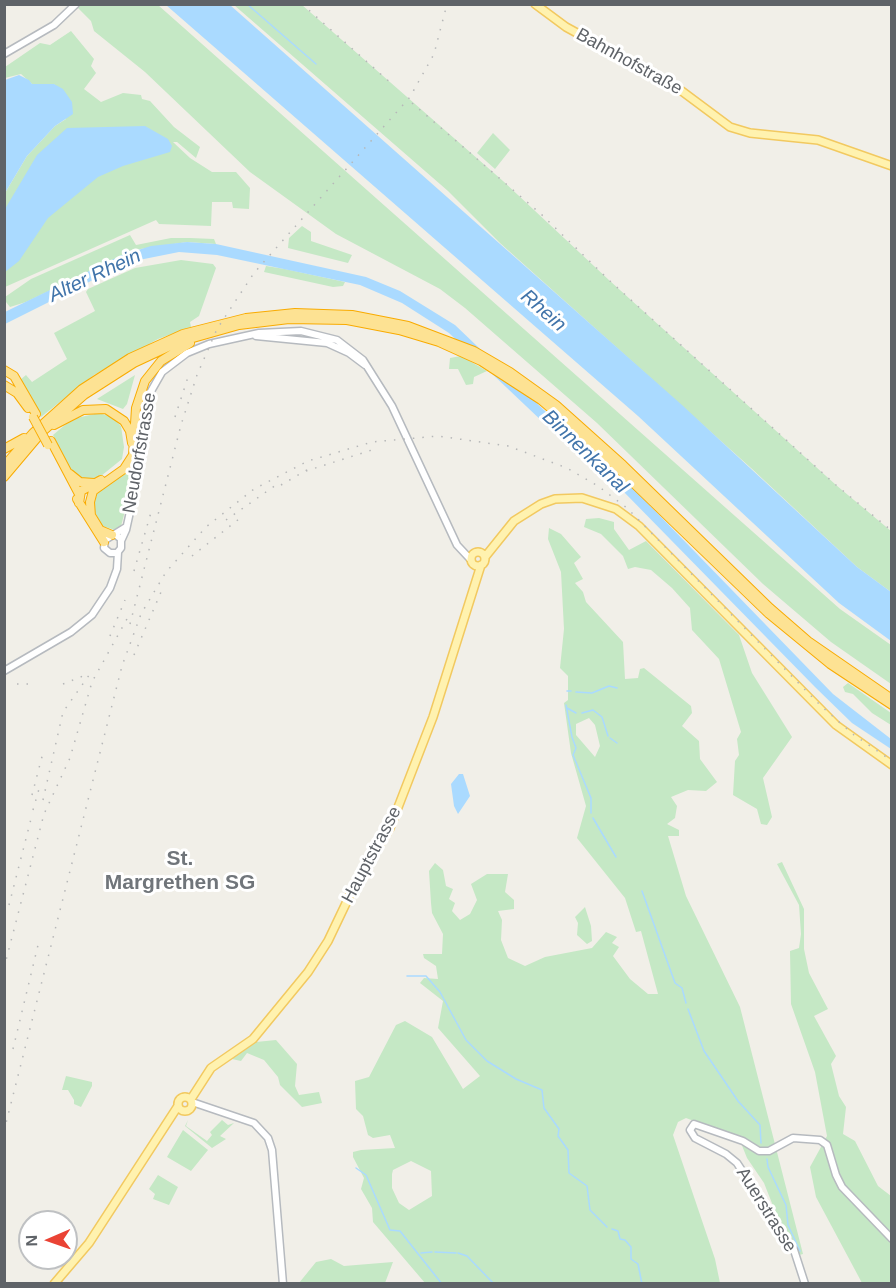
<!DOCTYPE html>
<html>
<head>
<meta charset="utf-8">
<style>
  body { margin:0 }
  #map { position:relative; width:896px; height:1288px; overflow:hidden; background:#f1efe8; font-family:Arial,sans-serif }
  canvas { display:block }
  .frame { position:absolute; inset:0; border:6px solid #5f6368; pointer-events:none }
  .north { position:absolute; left:18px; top:1210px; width:60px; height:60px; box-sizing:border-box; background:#fff; border:2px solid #bfc1c3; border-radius:50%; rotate:268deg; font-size:16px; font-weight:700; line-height:24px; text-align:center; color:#5f6368 }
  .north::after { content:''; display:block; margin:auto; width:21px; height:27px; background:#ea4335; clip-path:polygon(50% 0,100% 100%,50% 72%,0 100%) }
</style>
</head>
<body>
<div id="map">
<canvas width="896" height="1288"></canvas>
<div class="frame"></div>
<div class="north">N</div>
</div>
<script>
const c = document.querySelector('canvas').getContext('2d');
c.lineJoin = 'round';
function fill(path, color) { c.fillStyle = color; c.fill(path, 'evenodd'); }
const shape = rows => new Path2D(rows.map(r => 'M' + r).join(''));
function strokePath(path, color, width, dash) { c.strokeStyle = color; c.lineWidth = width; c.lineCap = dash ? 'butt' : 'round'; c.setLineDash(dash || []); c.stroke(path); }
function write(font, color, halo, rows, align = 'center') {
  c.font = font + ' Arial,sans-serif'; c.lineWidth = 6; c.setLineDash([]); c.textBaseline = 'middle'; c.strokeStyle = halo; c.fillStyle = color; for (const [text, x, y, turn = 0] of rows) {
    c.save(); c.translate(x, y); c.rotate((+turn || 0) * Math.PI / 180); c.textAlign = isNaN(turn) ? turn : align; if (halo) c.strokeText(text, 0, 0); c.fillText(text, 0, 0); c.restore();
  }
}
fill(shape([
  [81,4,158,5,840,609,891,645,891,684,831,642,763,584,597,423,465,308,440,289,336,234,250,172,145,72,94,31,91,21,78,8],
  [234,5,302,5,503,181,610,281,836,485,891,531,891,592,857,567,751,468,500,243,448,191],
  [71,31,94,59,91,66,96,73,84,89,101,102,123,93,141,95,142,99,150,101,174,127,200,147,196,158,177,142,173,142,190,158,212,172,236,172,250,188,249,209,233,208,232,202,212,202,211,226,159,224,156,220,5,287,5,193,27,156,55,126,66,119,54,84,32,84,21,74,5,78,5,67,40,43,50,45],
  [493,133,510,150,495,169,477,153],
  [302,226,311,232,311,241,352,255,348,263,288,248,289,238],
  [130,235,136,245,171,238,190,238,214,239,216,244,187,242,134,250,26,302,10,307,6,302,5,297,31,279],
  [181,260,213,264,216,268,199,316,190,322,191,327,158,339,94,375,41,417,20,380,26,375,32,382,67,359,54,333,95,311,86,292,88,289,135,268],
  [266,266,285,269,345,282,343,286,333,287,264,272],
  [461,356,487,371,474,377,473,384,466,385,458,369,449,369,450,358],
  [135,375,127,404,123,409,97,399],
  [99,413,112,417,121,426,124,447,122,459,101,476,90,480,79,477,69,467,53,435,72,419],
  [138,462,121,526,115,530,102,526,93,508,98,491,128,472],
  [599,518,614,522,614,529,629,550,646,541,739,635,752,673,792,737,763,778,772,817,767,825,761,824,757,809,733,795,735,761,739,755,737,739,741,732,719,659,692,630,690,608,672,588,651,570,635,567,628,569,623,556,601,534,584,527,586,519],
  [549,528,561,534,581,557,574,563,583,579,575,583,583,592,586,602,623,642,625,679,638,678,640,669,644,668,691,706,692,713,682,726,699,741,700,759,717,782,706,791,688,790,671,797,677,806,675,818,667,824,679,830,679,836,668,836,686,896,740,1007,803,1254,799,1255,779,1221,764,1183,747,1158,739,1138,686,1118,678,1122,673,1135,715,1259,720,1283,425,1283,373,1222,372,1208,361,1189,364,1178,353,1157,353,1152,361,1150,395,1148,390,1135,373,1138,368,1135,363,1116,356,1109,355,1081,369,1077,396,1025,405,1021,432,1037,463,1089,480,1076,438,1028,443,1001,420,983,424,978,438,979,436,966,424,958,423,954,442,954,443,934,432,913,431,903,429,871,435,863,443,870,446,886,453,889,449,899,455,903,452,911,460,920,470,914,477,900,471,884,487,874,508,874,505,892,514,900,514,909,498,911,502,920,501,940,508,958,525,966,545,957,592,948,606,932,617,937,612,943,619,947,613,956,630,979,648,994,658,994,641,931,636,932,625,898,577,838,586,806,571,753,564,703,568,700,568,676,560,668,564,629,561,572,548,539],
  [589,718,595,725,600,746,595,757,576,735,576,724],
  [411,1161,431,1171,432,1196,409,1210,399,1203,392,1188,392,1174,393,1170],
  [848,683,891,713,891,725,872,713,853,694,845,692,843,687],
  [782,862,804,909,804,949,809,973,828,1009,814,1016,836,1056,831,1064,839,1096,846,1107,843,1134,855,1141,878,1186,891,1196,891,1283,862,1283,816,1197,810,1167,827,1136,815,1072,791,1004,790,951,799,948,801,934,799,905,777,864],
  [585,907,591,926,592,941,587,944,577,935,578,923,575,917],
  [276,1040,297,1064,295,1086,299,1095,319,1092,322,1103,302,1107,280,1085,278,1077,264,1060,247,1053,241,1061,232,1059,233,1056,256,1042],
  [66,1076,92,1082,92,1086,81,1107,74,1104,74,1100,68,1090,62,1090],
  [188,1120,186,1126,207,1141,212,1135,210,1132,222,1120,228,1125,234,1123,220,1136,226,1139,212,1148,185,1126],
  [183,1130,208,1150,191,1171,167,1157],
  [158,1175,178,1187,169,1205,153,1199,155,1194,149,1189],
  [331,1259,344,1266,393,1262,385,1283,299,1283,316,1262]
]), '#c5e8c5');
fill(shape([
  [166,5,230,5,682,405,857,567,891,592,891,641,839,603,638,416],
  [19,75,29,80,32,84,54,84,63,89,72,102,73,114,55,126,27,156,5,193,5,80],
  [145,126,168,139,172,146,170,152,123,166,98,177,48,218,19,261,5,272,5,209,37,155,67,128],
  [187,242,216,244,366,277,400,291,455,325,591,455,630,485,833,694,891,739,891,749,852,723,815,687,622,490,584,461,449,333,402,303,360,285,217,255,179,252,129,262,5,324,5,312,11,309,122,255,151,246],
  [459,774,463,774,470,796,458,814,454,806,451,784]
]), '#aadaff');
strokePath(shape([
  [247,4,316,64],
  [567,691,571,691],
  [576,692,592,693,609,686,617,688],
  [566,705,572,737,576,748,573,755,591,798,591,813],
  [567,708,576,713],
  [582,713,593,710,602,717,608,736],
  [610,738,617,743],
  [593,818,616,857],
  [642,891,675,983,682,988,686,1003],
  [407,976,426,976,440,992,466,1040,487,1061,516,1079,542,1090,544,1108,559,1129,558,1136,568,1150,569,1173,587,1186,590,1210,607,1227],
  [688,1009,704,1051,738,1101,760,1125,761,1143],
  [767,1159,768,1167,786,1205,788,1225,800,1251],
  [356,1168,366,1175,390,1230,400,1231,442,1284],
  [612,1229,618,1231,620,1239,625,1240,631,1247,631,1259,638,1264,642,1284],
  [435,1252,456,1253],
  [421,1253,432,1252],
  [458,1253,467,1256,494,1284]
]), '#aadaff', 1.5);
const secondary = shape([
  [4,54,54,25,76,4],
  [256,336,327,343,349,353,365,365],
  [116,535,121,539,121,548,117,553,110,553,104,548,105,540,126,527],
  [121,541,126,530,142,457,146,400,162,372,187,353,209,344,259,333,301,331,337,340,363,360,392,406,457,545,471,560],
  [4,671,71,632,92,615,110,588,117,569,118,552],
  [192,1102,254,1123,268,1138,272,1150,283,1284],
  [805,1284,794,1250,737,1163,726,1154,695,1138,690,1130,694,1124,743,1141,759,1151,769,1151,793,1138,820,1140,827,1145,836,1175,842,1187,892,1239]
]);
const primary = shape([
  [535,4,566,27,679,89,730,127,750,133,818,140,892,166],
  '471 559a7 7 0 1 1 14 0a7 7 0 1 1-14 0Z',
  [485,557,514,521,541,504,555,499,582,498,616,509,639,526,836,725,892,765],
  '178 1104a7 7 0 1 1 14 0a7 7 0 1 1-14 0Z',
  [191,1099,211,1068,253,1039,308,972,328,941,359,876,390,828,433,717,481,565],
  [54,1284,89,1243,178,1106]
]);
const highway = shape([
  [4,370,14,376,36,414],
  [4,385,17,393,28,408],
  [54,425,83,410,106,409,124,421,130,431,132,443],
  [51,441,80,496],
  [4,449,24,438],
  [4,466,33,433,82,389,130,358,183,334,246,318,295,313,352,315,408,326,474,351,510,372,556,405,623,465,770,608,808,641,892,699],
  [70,474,80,482,94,483],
  [4,477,42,432,84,395,134,363,179,342,239,325,289,319,347,320,399,330,439,342,481,361,541,400,594,445,769,614,830,664,892,705],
  [77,499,104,542],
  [79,503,81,491,101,480],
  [89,512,100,530,112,535],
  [91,516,90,502,93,491,124,469,133,455,136,408,145,381,161,361,190,343]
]);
strokePath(secondary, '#b6babf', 9);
strokePath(primary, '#f2c960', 10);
strokePath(highway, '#f9ab00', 10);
strokePath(secondary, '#fff', 6);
strokePath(primary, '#fff2af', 7);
strokePath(highway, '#fde293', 8);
strokePath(shape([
  [302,4,393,85],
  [412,103,541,214,610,281,836,485,892,531],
  [175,417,189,374],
  [306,471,375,449],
  [281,485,312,467],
  [226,520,276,485],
  [192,556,239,519],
  [134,571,152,509],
  [130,624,181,425,197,375,217,329,254,273,410,97,434,54,447,4],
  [110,636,125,600],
  [134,655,161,592],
  [17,684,34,684],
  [63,684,88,674],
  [32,795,44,749],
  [43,800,63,712,92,671],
  [33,810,39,789],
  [9,905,31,819],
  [4,923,6,919],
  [4,968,44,814,70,758,92,682,128,617],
  [13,1049,39,941],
  [4,1131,122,666,141,614,166,572,206,527,254,489,308,461,372,442,438,436,508,446,567,468,598,486,627,508,821,706,854,735,892,761]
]), '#b6b7b8', 1.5, [1.5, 8]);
const highwayBridge = shape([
  [33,417,48,445]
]);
strokePath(highwayBridge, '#f9ab00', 10, []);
strokePath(highwayBridge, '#fde293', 8);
write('18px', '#5f6368', '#fff', [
  ["Bahnhofstraße",629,62,29],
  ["Neudorfstrasse",140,453,-80],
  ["Hauptstrasse",372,855,-62],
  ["Auerstrasse",766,1210,58]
]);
write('italic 20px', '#4174aa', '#fff', [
  ["Alter Rhein",95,276,-25],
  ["Rhein",543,311,41],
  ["Binnenkanal",585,452,44]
]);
write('bold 21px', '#70757a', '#fff', [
  ["St.",180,859],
  ["Margrethen SG",180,883]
]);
</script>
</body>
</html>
